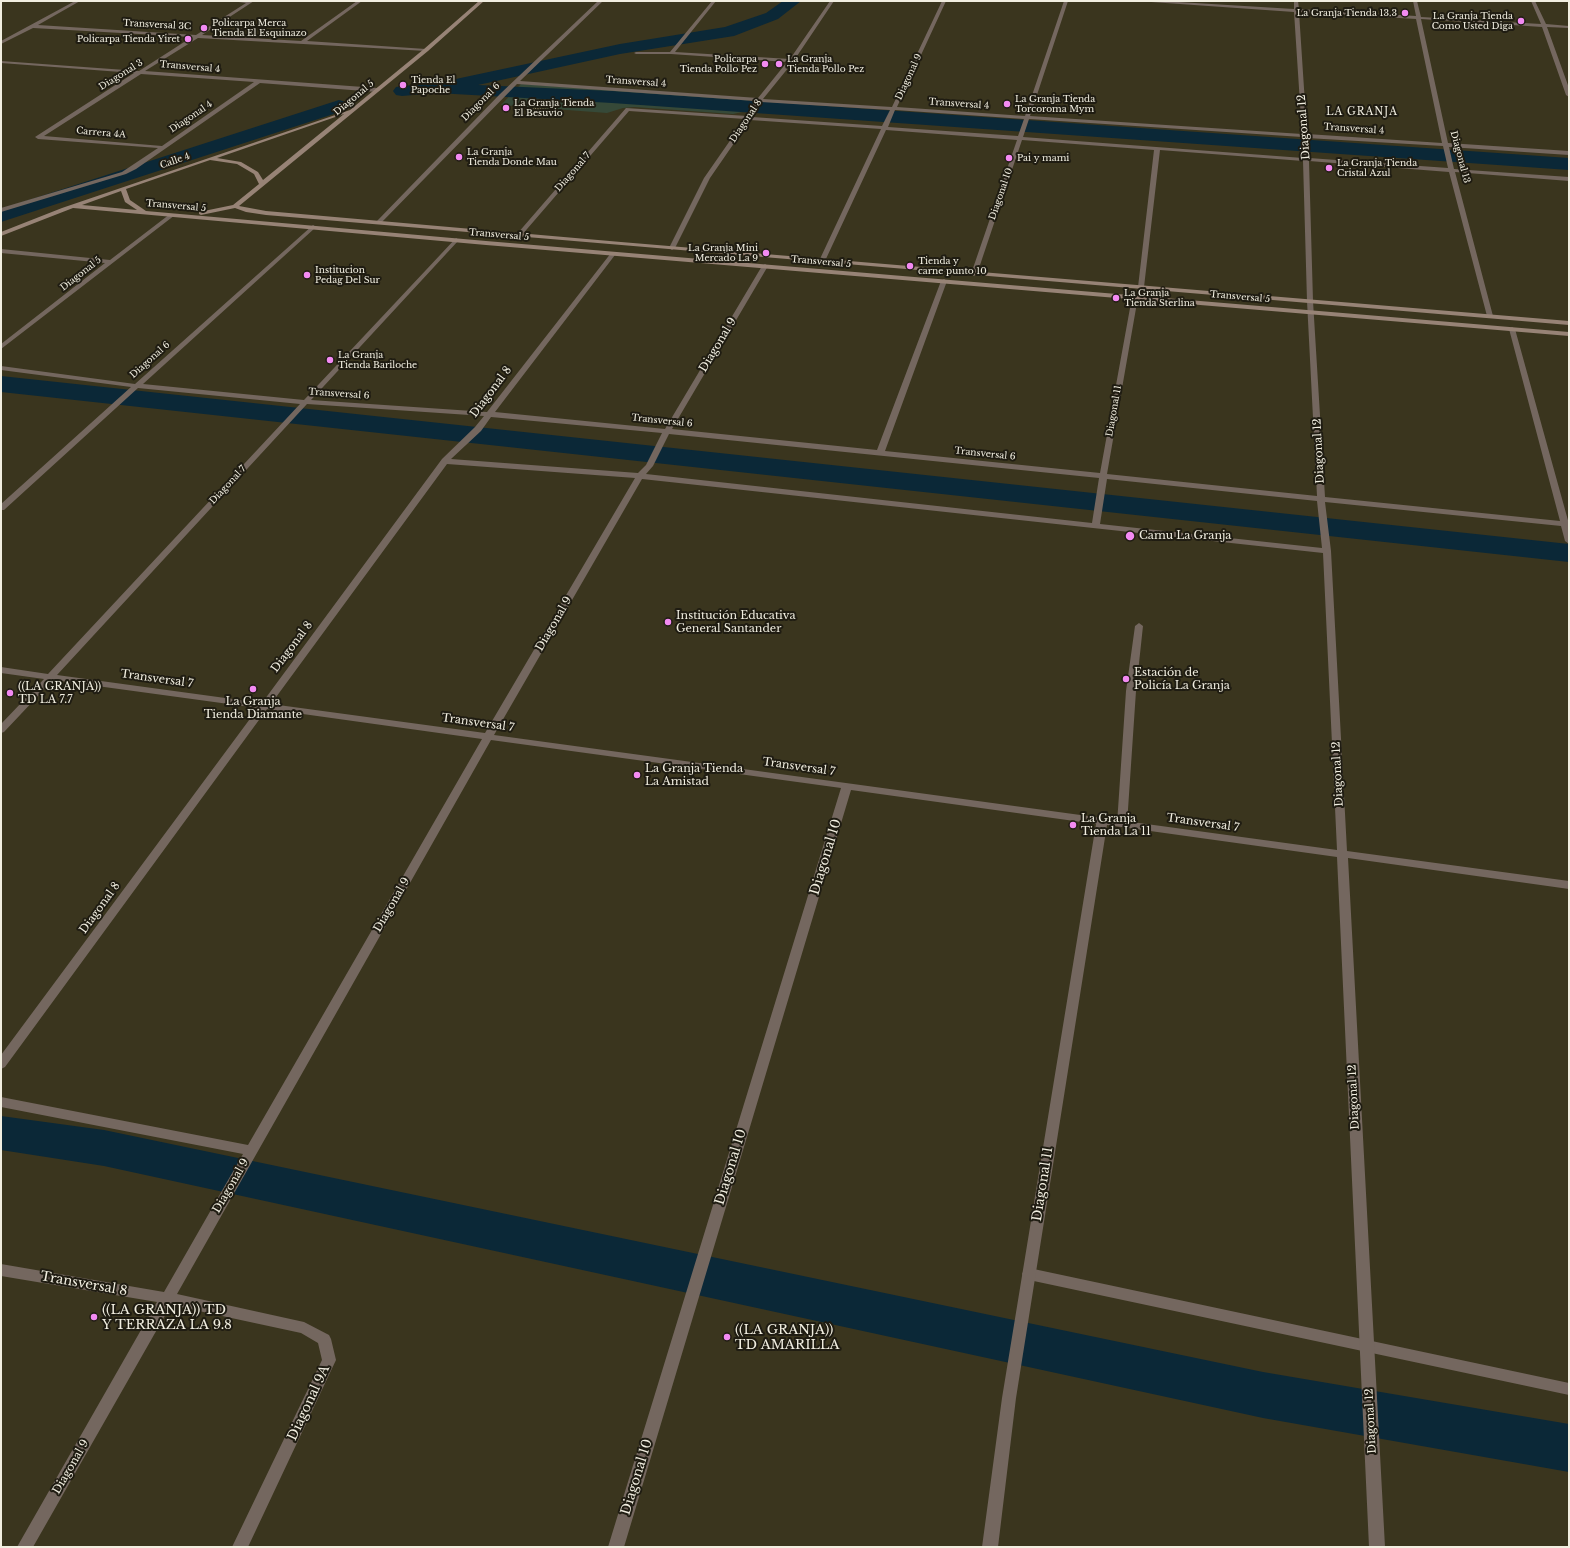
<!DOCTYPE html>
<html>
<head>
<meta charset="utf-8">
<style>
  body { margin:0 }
  #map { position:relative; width:1570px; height:1548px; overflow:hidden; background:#3a351e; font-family:"Libre Baskerville",serif }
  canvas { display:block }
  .frame { position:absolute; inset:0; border:2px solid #f1eee0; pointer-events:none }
</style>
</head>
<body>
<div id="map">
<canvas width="1570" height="1548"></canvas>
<div class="frame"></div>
</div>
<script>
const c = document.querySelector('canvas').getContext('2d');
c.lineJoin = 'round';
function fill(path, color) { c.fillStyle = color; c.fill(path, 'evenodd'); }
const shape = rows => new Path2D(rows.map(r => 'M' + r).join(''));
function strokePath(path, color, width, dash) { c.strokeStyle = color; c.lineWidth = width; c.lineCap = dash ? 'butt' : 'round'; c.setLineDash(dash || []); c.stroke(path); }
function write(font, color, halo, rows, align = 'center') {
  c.font = font + ' "Libre Baskerville",serif'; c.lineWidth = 4; c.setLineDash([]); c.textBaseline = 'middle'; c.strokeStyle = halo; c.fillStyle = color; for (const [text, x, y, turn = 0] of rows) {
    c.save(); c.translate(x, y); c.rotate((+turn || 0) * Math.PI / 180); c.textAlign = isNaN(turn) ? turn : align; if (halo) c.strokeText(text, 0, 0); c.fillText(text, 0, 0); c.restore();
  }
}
fill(shape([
  [521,84,746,99,752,104,747,111,733,114,634,107,623,108,607,113,501,105]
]), '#364938');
fill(shape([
  [783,1,801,1,778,19,734,36,620,54,478,85,612,91,1569,158,1569,170,612,103,437,93,402,96,396,95,393,91,396,87,402,86,437,83,620,44,725,27,766,13,783,1],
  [339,100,346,102,348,106,346,110,1,222,1,209,339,100],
  [1,376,1569,544,1569,562,1,392,1,376],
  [1,1116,104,1130,1263,1372,1569,1424,1569,1472,1263,1418,104,1166,1,1150,1,1116]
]), '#0b2837');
strokePath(shape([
  [520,108,555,110]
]), '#918d7a', 1.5, [1, 1.5]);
fill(shape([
  [1139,623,1143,626,1136,691,1127,824,1122,827,1117,824,1126,691,1135,626,1139,623],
  [1029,1268,1569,1383,1569,1395,1029,1280,1024,1278,1022,1274,1024,1270,1029,1268]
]), '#74675f');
fill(shape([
  [75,1,80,1,38,25,196,35,246,3,231,1,254,1,202,35,301,41,357,1,362,1,307,41,426,49,428,50,426,51,198,38,145,71,377,88,380,90,377,92,260,83,136,169,126,174,1,212,1,208,122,172,158,148,38,139,35,137,134,73,1,63,1,61,139,71,192,37,33,28,1,44,1,41,75,1],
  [141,74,254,82,162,146,44,136,141,74],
  [598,1,603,1,520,81,758,98,787,62,671,54,636,54,634,53,636,52,670,52,712,1,716,1,675,52,790,59,830,1,834,1,793,62,763,99,892,107,942,1,946,1,897,107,1025,116,1064,1,1068,1,1030,116,1302,134,1294,12,1137,1,1162,1,1294,9,1294,1,1298,1,1299,9,1416,16,1413,1,1417,1,1421,17,1541,24,1531,1,1535,1,1546,24,1569,26,1569,28,1547,27,1569,88,1569,97,1566,95,1542,27,1421,19,1448,143,1569,151,1569,155,1449,147,1454,169,1569,177,1569,181,1455,172,1493,316,1492,317,1487,316,1449,172,1309,161,1313,301,1325,497,1560,521,1509,329,1512,327,1515,329,1569,524,1569,544,1565,541,1561,526,1325,502,1331,551,1347,851,1569,881,1569,889,1348,858,1385,1547,1369,1547,1337,857,1107,825,1016,1398,998,1547,982,1547,1002,1398,1096,824,851,790,624,1547,608,1547,841,788,491,740,177,1294,304,1322,329,1335,331,1339,336,1360,248,1547,232,1547,322,1360,318,1343,301,1333,171,1305,33,1547,17,1547,157,1302,1,1276,1,1264,164,1292,243,1154,1,1107,1,1097,248,1145,482,739,267,709,5,1067,1,1069,1,1055,258,708,53,680,4,732,1,733,1,724,44,679,1,673,1,667,48,674,300,404,138,388,4,510,1,510,1,504,131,387,1,370,1,366,135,384,313,225,316,227,315,228,143,384,304,400,456,238,459,240,458,241,311,400,487,412,611,253,613,252,616,254,615,255,495,412,665,429,762,266,765,264,768,266,672,429,877,450,941,281,944,279,947,281,885,451,1100,473,1132,297,1135,295,1138,297,1107,474,1317,496,1307,301,1303,161,1160,150,1144,287,1141,289,1138,287,1154,150,1022,140,977,274,974,276,971,274,1017,140,886,130,825,261,822,263,819,261,881,129,750,120,710,178,675,248,672,250,669,248,704,178,745,119,629,111,521,236,519,237,517,236,517,234,626,108,747,116,755,101,517,84,381,223,377,223,377,221,500,94,598,1],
  [1299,12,1416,19,1442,143,1307,134,1299,12],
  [761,102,890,110,882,126,752,117,761,102],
  [895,110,1024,119,1018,136,888,127,895,110],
  [1029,119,1302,137,1303,158,1023,137,1029,119],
  [1307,138,1443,146,1448,168,1309,158,1307,138],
  [307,404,484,416,475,427,442,459,262,703,57,675,307,404],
  [491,417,662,433,646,465,638,473,451,459,481,431,491,417],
  [669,434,1099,478,1092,523,646,474,653,466,669,434],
  [447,464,635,478,485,733,271,704,447,464],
  [642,479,1323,553,1337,850,494,735,642,479],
  [1107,479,1317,501,1322,548,1100,524,1107,479],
  [170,214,175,215,1,349,1,344,105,263,1,253,1,249,110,260,170,214]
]), '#74675f');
fill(shape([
  [479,1,484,1,428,51,239,206,266,211,621,242,1569,321,1569,325,266,215,246,212,235,208,201,215,199,214,199,212,233,205,259,184,254,174,237,164,210,160,126,189,130,200,146,211,486,241,1569,332,1569,336,486,245,73,208,1,236,1,232,62,208,350,110,424,49,479,1],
  [344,114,263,180,258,172,241,162,217,158,344,114],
  [121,191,125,202,137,210,82,205,121,191]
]), '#978376');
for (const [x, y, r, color] of [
  [1405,13,4,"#f38af2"],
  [1521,21,4,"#f38af2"],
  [204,28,4,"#f38af2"],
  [188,39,4,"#f38af2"],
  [765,64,4,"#f38af2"],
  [779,64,4,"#f38af2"],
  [403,85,4,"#f38af2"],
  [1007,104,4,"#f38af2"],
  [506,108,4,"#f38af2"],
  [459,157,4,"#f38af2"],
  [1009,158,4,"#f38af2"],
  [1329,168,4,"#f38af2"],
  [766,253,4,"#f38af2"],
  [910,266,4,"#f38af2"],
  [307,275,4,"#f38af2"],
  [1116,298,4,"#f38af2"],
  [330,360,4,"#f38af2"],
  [1130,536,5,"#f38af2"],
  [668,622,4,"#f38af2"],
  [1126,679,4,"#f38af2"],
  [253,689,4,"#f38af2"],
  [10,693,4,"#f38af2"],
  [637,775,4,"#f38af2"],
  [1073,825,4,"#f38af2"],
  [94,1317,4,"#f38af2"],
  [727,1337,4,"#f38af2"]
]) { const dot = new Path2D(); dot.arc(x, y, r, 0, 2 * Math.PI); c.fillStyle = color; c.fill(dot); strokePath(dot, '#1f1c12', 1.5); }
write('9px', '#f1eee0', '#1f1c12', [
  ["La Granja Tienda 13.3",1397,13,"right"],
  ["La Granja Tienda",1513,16,"right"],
  ["Como Usted Diga",1513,26,"right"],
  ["Policarpa Merca",212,23],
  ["Tienda El Esquinazo",212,33],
  ["Policarpa Tienda Yiret",180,39,"right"],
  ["Policarpa",757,59,"right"],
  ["Tienda Pollo Pez",757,69,"right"],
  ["La Granja",787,59],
  ["Tienda Pollo Pez",787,69],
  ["Tienda El",411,80],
  ["Papoche",411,90],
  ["La Granja Tienda",1015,99],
  ["Torcoroma Mym",1015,109],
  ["La Granja Tienda",514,103],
  ["El Besuvio",514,113],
  ["La Granja",467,152],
  ["Tienda Donde Mau",467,162],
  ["Pai y mami",1017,158],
  ["La Granja Tienda",1337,163],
  ["Cristal Azul",1337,173],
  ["La Granja Mini",758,248,"right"],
  ["Mercado La 9",758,258,"right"],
  ["Tienda y",918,261],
  ["carne punto 10",918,271],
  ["Institucion",315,270],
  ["Pedag Del Sur",315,280],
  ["La Granja",1124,293],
  ["Tienda Sterlina",1124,303],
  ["La Granja",338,355],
  ["Tienda Bariloche",338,365]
], 'left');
write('9px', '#f1eee0', '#1f1c12', [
  ["Transversal 3C",157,25,3],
  ["Transversal 4",190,67,5],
  ["Diagonal 3",121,75,-32],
  ["Diagonal 9",909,77,-65],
  ["Transversal 4",636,82,4],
  ["Diagonal 5",354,98,-40],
  ["Diagonal 6",481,102,-45],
  ["Transversal 4",959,104,4],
  ["Diagonal 4",191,117,-34],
  ["Diagonal 8",746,121,-56],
  ["Transversal 4",1354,129,4],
  ["Carrera 4A",101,133,5],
  ["Diagonal 13",1460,157,75],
  ["Calle 4",175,161,-19],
  ["Diagonal 7",573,172,-49],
  ["Diagonal 10",1001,194,-71],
  ["Transversal 5",176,206,5],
  ["Transversal 5",499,235,5],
  ["Transversal 5",821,262,5],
  ["Diagonal 5",81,274,-38],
  ["Transversal 5",1240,297,5],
  ["Diagonal 6",150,360,-42],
  ["Transversal 6",339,394,4],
  ["Diagonal 11",1114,411,-80],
  ["Transversal 6",662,421,6],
  ["Transversal 6",985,454,6],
  ["Diagonal 7",228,485,-47]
]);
c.letterSpacing = '1px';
write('10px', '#f1eee0', '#1f1c12', [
  ["LA GRANJA",1362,112]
]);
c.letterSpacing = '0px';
write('11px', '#f1eee0', '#1f1c12', [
  ["Diagonal 12",1304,127,-94],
  ["Diagonal 9",718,345,-59],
  ["Diagonal 8",491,392,-53],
  ["Diagonal 12",1319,451,-93],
  ["Diagonal 9",554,624,-60],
  ["Diagonal 8",292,647,-53],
  ["Transversal 7",157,679,8],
  ["Transversal 7",478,723,8],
  ["Transversal 7",799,767,8],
  ["Diagonal 12",1338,774,-93],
  ["Transversal 7",1203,823,8],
  ["Diagonal 9",392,905,-60],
  ["Diagonal 8",100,908,-54],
  ["Diagonal 12",1354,1097,-93],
  ["Diagonal 9",231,1186,-60],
  ["Diagonal 12",1371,1421,-93],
  ["Diagonal 9",71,1467,-60]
]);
write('11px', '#f1eee0', '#1f1c12', [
  ["Camu La Granja",1139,536],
  ["Institución Educativa",676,616],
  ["General Santander",676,629],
  ["Estación de",1134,673],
  ["Policía La Granja",1134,686],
  ["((LA GRANJA))",18,687],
  ["TD LA 7.7",18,700],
  ["La Granja",253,702,"center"],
  ["Tienda Diamante",253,715,"center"],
  ["La Granja Tienda",645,769],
  ["La Amistad",645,782],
  ["La Granja",1081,819],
  ["Tienda La 11",1081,832]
], 'left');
write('13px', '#f1eee0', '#1f1c12', [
  ["Diagonal 10",826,857,-73],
  ["Diagonal 10",731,1167,-73],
  ["Diagonal 11",1043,1184,-81],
  ["Transversal 8",84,1284,10],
  ["Diagonal 9A",309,1403,-65],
  ["Diagonal 10",637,1477,-73]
]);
write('13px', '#f1eee0', '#1f1c12', [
  ["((LA GRANJA)) TD",102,1310],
  ["Y TERRAZA LA 9.8",102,1325],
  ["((LA GRANJA))",735,1330],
  ["TD AMARILLA",735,1345]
], 'left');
</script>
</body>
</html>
